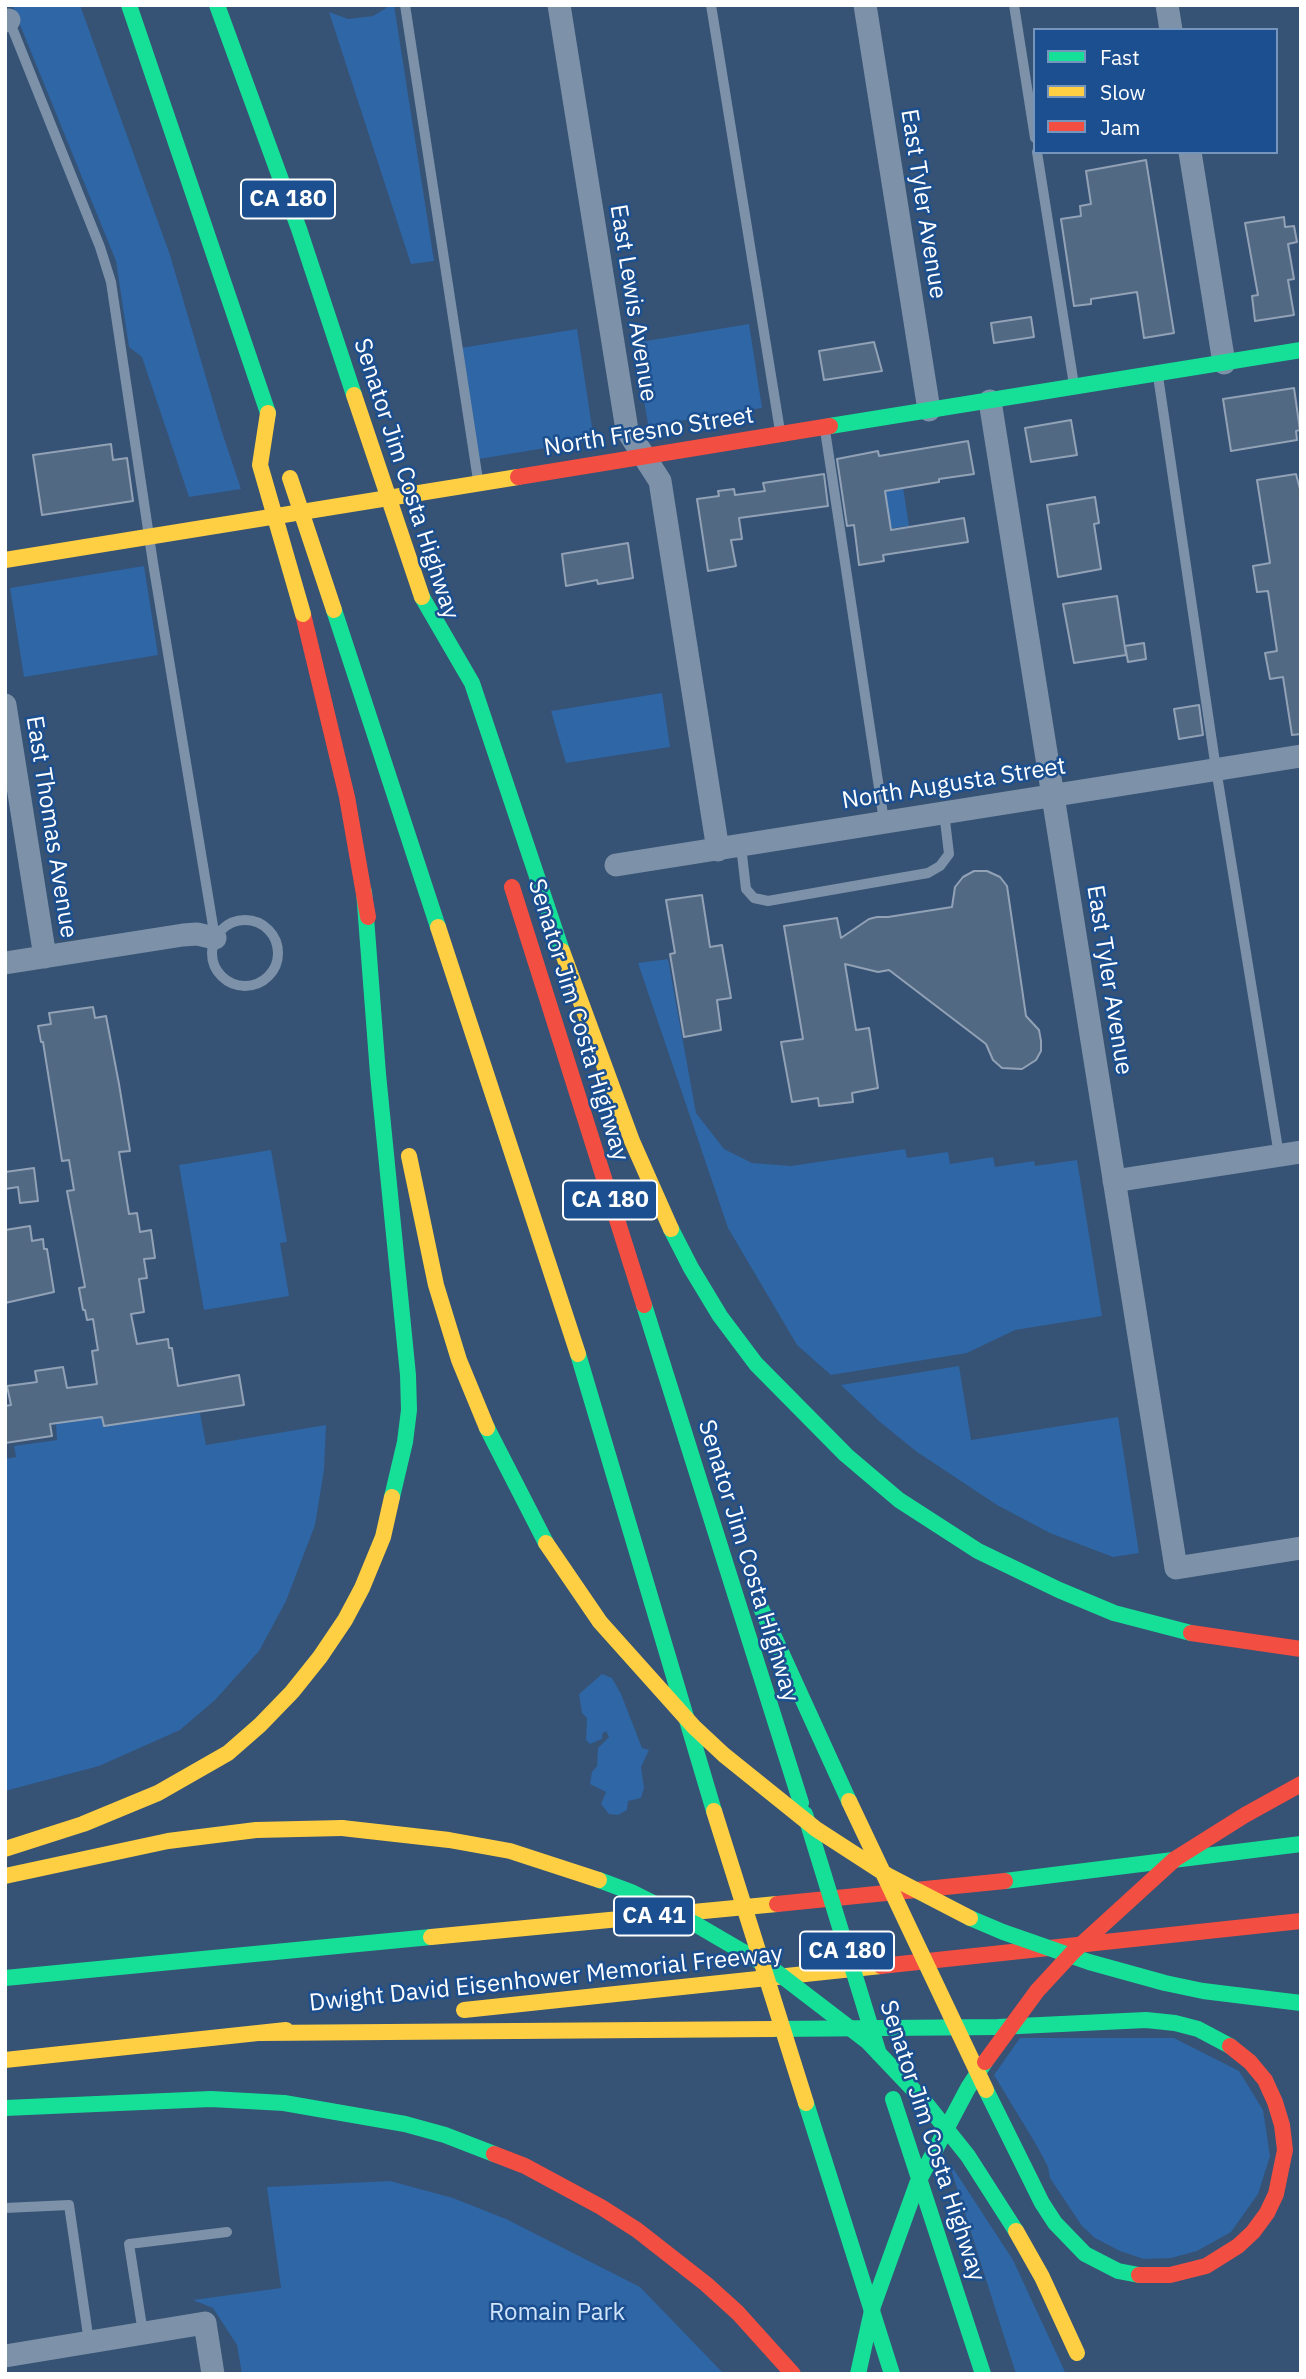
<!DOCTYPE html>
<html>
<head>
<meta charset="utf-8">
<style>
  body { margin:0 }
  #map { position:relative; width:1306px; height:2379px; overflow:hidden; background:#365274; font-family:"IBM Plex Sans",sans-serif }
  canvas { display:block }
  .frame { position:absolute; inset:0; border:7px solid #fff; pointer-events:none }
  .legend { position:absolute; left:1033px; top:28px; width:245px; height:126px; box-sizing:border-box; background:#1b4f8f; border:2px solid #7695bc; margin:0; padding:9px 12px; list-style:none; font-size:21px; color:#fff }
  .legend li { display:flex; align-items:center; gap:14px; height:35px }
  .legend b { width:35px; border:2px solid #7695bc }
</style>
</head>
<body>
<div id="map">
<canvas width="1306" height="2379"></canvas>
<div class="frame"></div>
<ul class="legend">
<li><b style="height:9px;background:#16e098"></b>Fast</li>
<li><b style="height:9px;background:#ffcf43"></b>Slow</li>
<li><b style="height:9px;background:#f24e42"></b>Jam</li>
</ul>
</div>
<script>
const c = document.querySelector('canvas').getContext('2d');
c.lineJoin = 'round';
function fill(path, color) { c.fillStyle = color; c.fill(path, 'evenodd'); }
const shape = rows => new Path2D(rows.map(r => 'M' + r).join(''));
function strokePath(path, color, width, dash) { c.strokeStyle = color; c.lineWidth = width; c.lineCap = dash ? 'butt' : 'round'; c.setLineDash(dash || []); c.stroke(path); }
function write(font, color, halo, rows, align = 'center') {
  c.font = font + ' "IBM Plex Sans",sans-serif'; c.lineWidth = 5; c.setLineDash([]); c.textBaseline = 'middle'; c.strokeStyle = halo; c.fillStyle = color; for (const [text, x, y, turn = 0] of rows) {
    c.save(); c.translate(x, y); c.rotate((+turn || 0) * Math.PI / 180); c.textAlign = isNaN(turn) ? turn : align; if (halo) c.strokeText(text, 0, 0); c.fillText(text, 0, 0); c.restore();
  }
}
fill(shape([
  [12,5,80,5,170,255,222,432,241,489,189,497,142,357,129,347,116,261],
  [391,5,394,5,434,261,411,264,329,12,348,19,373,16],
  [749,324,762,408,653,425,648,424,634,343],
  [577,329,594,440,479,459,461,348],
  [898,455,909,526,887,529,876,459],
  [144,566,158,655,24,677,10,588],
  [662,693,670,747,566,763,551,711],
  [668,959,696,1113,724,1149,752,1163,791,1166,905,1149,907,1158,948,1152,950,1164,993,1157,995,1167,1034,1161,1035,1166,1077,1160,1102,1316,1015,1330,967,1353,831,1375,797,1345,728,1228,638,963],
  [271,1150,287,1242,280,1243,289,1296,204,1310,179,1165],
  [959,1366,971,1440,1118,1417,1139,1553,1113,1557,1050,1533,997,1505,917,1452,880,1422,841,1385],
  [200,1413,206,1445,326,1425,324,1470,315,1525,286,1601,259,1651,215,1700,180,1730,99,1766,5,1791,5,1459,16,1457,14,1446,57,1440,56,1423,102,1417,104,1426],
  [602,1674,612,1678,621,1694,642,1748,649,1750,641,1767,644,1788,641,1798,628,1801,627,1810,618,1815,609,1814,601,1804,606,1792,590,1784,592,1772,597,1766,598,1748,609,1737,606,1731,602,1734,602,1739,590,1744,586,1740,587,1718,582,1713,579,1694],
  [1020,2038,1174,2038,1239,2071,1263,2110,1270,2156,1258,2194,1231,2232,1197,2251,1171,2258,1144,2259,1120,2251,1095,2238,1082,2226,1050,2178,1048,2167,1037,2146,994,2075],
  [951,2165,1013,2260,1066,2374,1016,2374,950,2166],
  [390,2181,453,2198,506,2219,640,2287,724,2374,242,2374,237,2345,213,2308,193,2300,281,2288,267,2187]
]), '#2f66a5');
const building = shape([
  [1146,160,1174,333,1144,338,1137,292,1091,299,1091,304,1074,306,1061,219,1081,216,1080,206,1091,204,1086,171,1146,160],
  [1284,217,1285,227,1294,226,1297,242,1288,244,1294,279,1288,280,1294,315,1255,321,1252,296,1258,295,1245,223,1284,217],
  [1031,317,1034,337,994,343,991,323,1031,317],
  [874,342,882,371,824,380,819,351,874,342],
  [1294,388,1300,430,1296,431,1297,440,1231,451,1223,399,1294,388],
  [1071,420,1077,455,1031,462,1025,428,1071,420],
  [968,441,974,474,939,479,939,482,885,491,891,530,964,518,968,542,883,555,884,561,859,565,854,525,847,526,837,459,878,451,879,456,968,441],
  [111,444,113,460,127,458,133,501,42,515,33,455,111,444],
  [824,474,828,506,739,518,742,539,731,540,736,566,708,571,697,499,719,496,718,491,734,489,735,495,765,491,763,483,824,474],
  [1296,474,1301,493,1301,734,1292,735,1283,677,1270,679,1265,653,1277,651,1268,591,1257,592,1253,566,1270,563,1257,480,1296,474],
  [1095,497,1099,523,1094,524,1101,569,1058,577,1047,505,1095,497],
  [628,543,633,578,598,584,597,580,566,586,562,554,628,543],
  [1117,596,1126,655,1074,663,1063,604,1117,596],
  [1144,643,1146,659,1128,662,1125,646,1144,643],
  [1199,705,1203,735,1179,739,1174,709,1199,705],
  [974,871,987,871,1000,877,1007,886,1026,1016,1039,1030,1041,1041,1041,1051,1036,1060,1022,1069,1002,1068,993,1060,986,1044,889,970,878,972,845,964,856,1030,869,1028,878,1088,852,1093,853,1102,819,1106,818,1098,792,1102,781,1042,803,1039,784,926,837,918,841,938,869,919,877,917,888,917,952,907,955,887,963,877,974,871],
  [702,895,710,947,722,945,731,998,717,1000,721,1030,684,1037,670,954,675,953,666,900,702,895],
  [93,1007,95,1018,106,1016,119,1084,130,1151,119,1152,129,1214,137,1213,140,1232,151,1230,155,1258,144,1259,147,1278,139,1279,144,1312,131,1314,137,1344,168,1339,169,1348,172,1348,178,1386,239,1375,244,1405,104,1426,102,1417,50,1424,52,1436,5,1443,5,1406,11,1405,7,1386,37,1382,35,1371,63,1367,67,1388,97,1384,92,1351,98,1350,93,1319,87,1320,85,1310,83,1310,79,1288,85,1287,67,1191,74,1190,69,1160,62,1161,43,1042,41,1042,38,1026,51,1024,49,1013,93,1007],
  [34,1168,38,1201,20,1203,18,1187,5,1189,5,1172,34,1168],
  [30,1226,32,1241,43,1239,44,1249,47,1249,54,1292,5,1303,5,1230,30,1226]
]);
fill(building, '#526984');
strokePath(building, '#92a2b6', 2);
strokePath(shape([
  [405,5,478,480],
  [711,5,780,431],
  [1014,5,1035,138],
  [9,20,100,247,111,282,153,563,215,938],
  [1037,152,1074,385],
  [1158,376,1216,769,1279,1155],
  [825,430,884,821],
  [741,846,746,889,754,898,768,901,928,873,940,866,949,854,944,812],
  '212 953a33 33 0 1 1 66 0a33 33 0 1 1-66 0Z',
  [5,2208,69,2205,89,2342],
  [143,2333,129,2244,227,2232]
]), '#7d92a8', 10);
strokePath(shape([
  [559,5,627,430,660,481,718,850],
  [865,5,929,410],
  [1167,5,1171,30],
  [5,21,9,20],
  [1190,152,1224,363],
  [990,401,1176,1568,1301,1548],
  [5,705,45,957],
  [616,865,1301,756],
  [5,963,183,935,197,934,215,938],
  [1114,1181,1301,1152],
  [5,2356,205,2323,213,2374]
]), '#7d92a8', 23);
strokePath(shape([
  [129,5,268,413],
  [217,5,299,229,354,395],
  [830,426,1301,350],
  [422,597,472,683,562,951],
  [334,610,438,927],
  [364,891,378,1074,408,1375,409,1410,405,1442,392,1497],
  [671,1229,691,1268,720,1316,756,1364,846,1455,899,1500,978,1551,1059,1590,1114,1613,1191,1633],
  [644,1305,801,1803],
  [578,1354,714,1811],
  [487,1428,546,1543],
  [761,1608,849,1801],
  [1005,1881,1301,1844],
  [5,1978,431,1937],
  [774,2029,998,2027,1146,2020,1175,2023,1198,2029,1230,2046],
  [987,2092,1042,2203,1055,2223,1085,2254,1118,2271,1139,2275],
  [893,2099,983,2374],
  [806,2103,892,2374],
  [5,2108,211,2099,284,2103,405,2124,445,2135,494,2154]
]), '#16e098', 16);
strokePath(shape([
  [5,560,518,477],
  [438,927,578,1354],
  [562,951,632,1141,671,1229],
  [409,1156,436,1285,459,1360,487,1428],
  [5,1849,83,1824,158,1793,228,1753,260,1725,292,1692,320,1657,345,1620,362,1588,383,1537,392,1497],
  [5,1876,168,1841,256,1830,342,1828],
  [431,1937,777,1904],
  [464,2010,881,1966],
  [259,2033,774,2029],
  [5,2060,286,2030]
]), '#ffcf43', 16);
strokePath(shape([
  [518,477,830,426],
  [303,614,347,797,368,917],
  [512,887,644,1305],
  [1191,1633,1301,1649],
  [777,1904,1005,1881],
  [881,1966,1301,1921],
  [494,2154,525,2166,601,2207,637,2230,706,2284,738,2313,793,2374],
  [1139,2275,1170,2275,1206,2266,1238,2246,1253,2232,1267,2213,1276,2194,1285,2150,1282,2125,1275,2102,1265,2080,1250,2062,1230,2046]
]), '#f24e42', 16);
strokePath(shape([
  [805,1814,879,2054],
  [599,1880,631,1892,697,1925,774,1970,868,2042,924,2101,968,2156,1016,2231],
  [970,1918,1003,1932,1089,1962,1165,1983,1203,1991,1301,2003],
  [858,2374,873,2306,917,2184,968,2088,985,2062]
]), '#16e098', 16);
strokePath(shape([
  [354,395,422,597],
  [268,413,260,465,303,614],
  [290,478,334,610],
  [546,1543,600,1622,694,1727,724,1755,816,1829,887,1875,970,1918],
  [849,1801,986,2090],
  [714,1811,806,2103],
  [342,1828,449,1840,510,1851,599,1880],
  [1016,2231,1042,2277,1077,2353]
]), '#ffcf43', 16);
strokePath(shape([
  [985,2062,1037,1991,1073,1952,1175,1859,1245,1815,1301,1784]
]), '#f24e42', 16);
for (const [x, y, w] of [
  [288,199,94],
  [610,1200,94],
  [654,1916,80],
  [847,1951,94]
]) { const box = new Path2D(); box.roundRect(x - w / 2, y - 19.5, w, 39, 5); c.fillStyle = '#1b4f8f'; c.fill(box); strokePath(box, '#fff', 2); }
write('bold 23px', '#fff', null, [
  ["CA 180",288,199],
  ["CA 180",610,1200],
  ["CA 41",654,1916],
  ["CA 180",847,1951]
]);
write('24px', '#fff', '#1b4f8f', [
  ["East Tyler Avenue",923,204,81],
  ["East Lewis Avenue",633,303,81],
  ["North Fresno Street",649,432,-9],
  ["Senator Jim Costa Highway",406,479,72],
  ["North Augusta Street",954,784,-9],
  ["East Thomas Avenue",51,827,81],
  ["East Tyler Avenue",1109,980,81],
  ["Senator Jim Costa Highway",578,1020,73],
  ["Senator Jim Costa Highway",748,1561,73],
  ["Dwight David Eisenhower Memorial Freeway",546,1979,-6],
  ["Senator Jim Costa Highway",932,2141,72]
]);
write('24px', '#cfe3fa', '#1b4f8f', [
  ["Romain Park",557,2313]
]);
</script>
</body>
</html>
